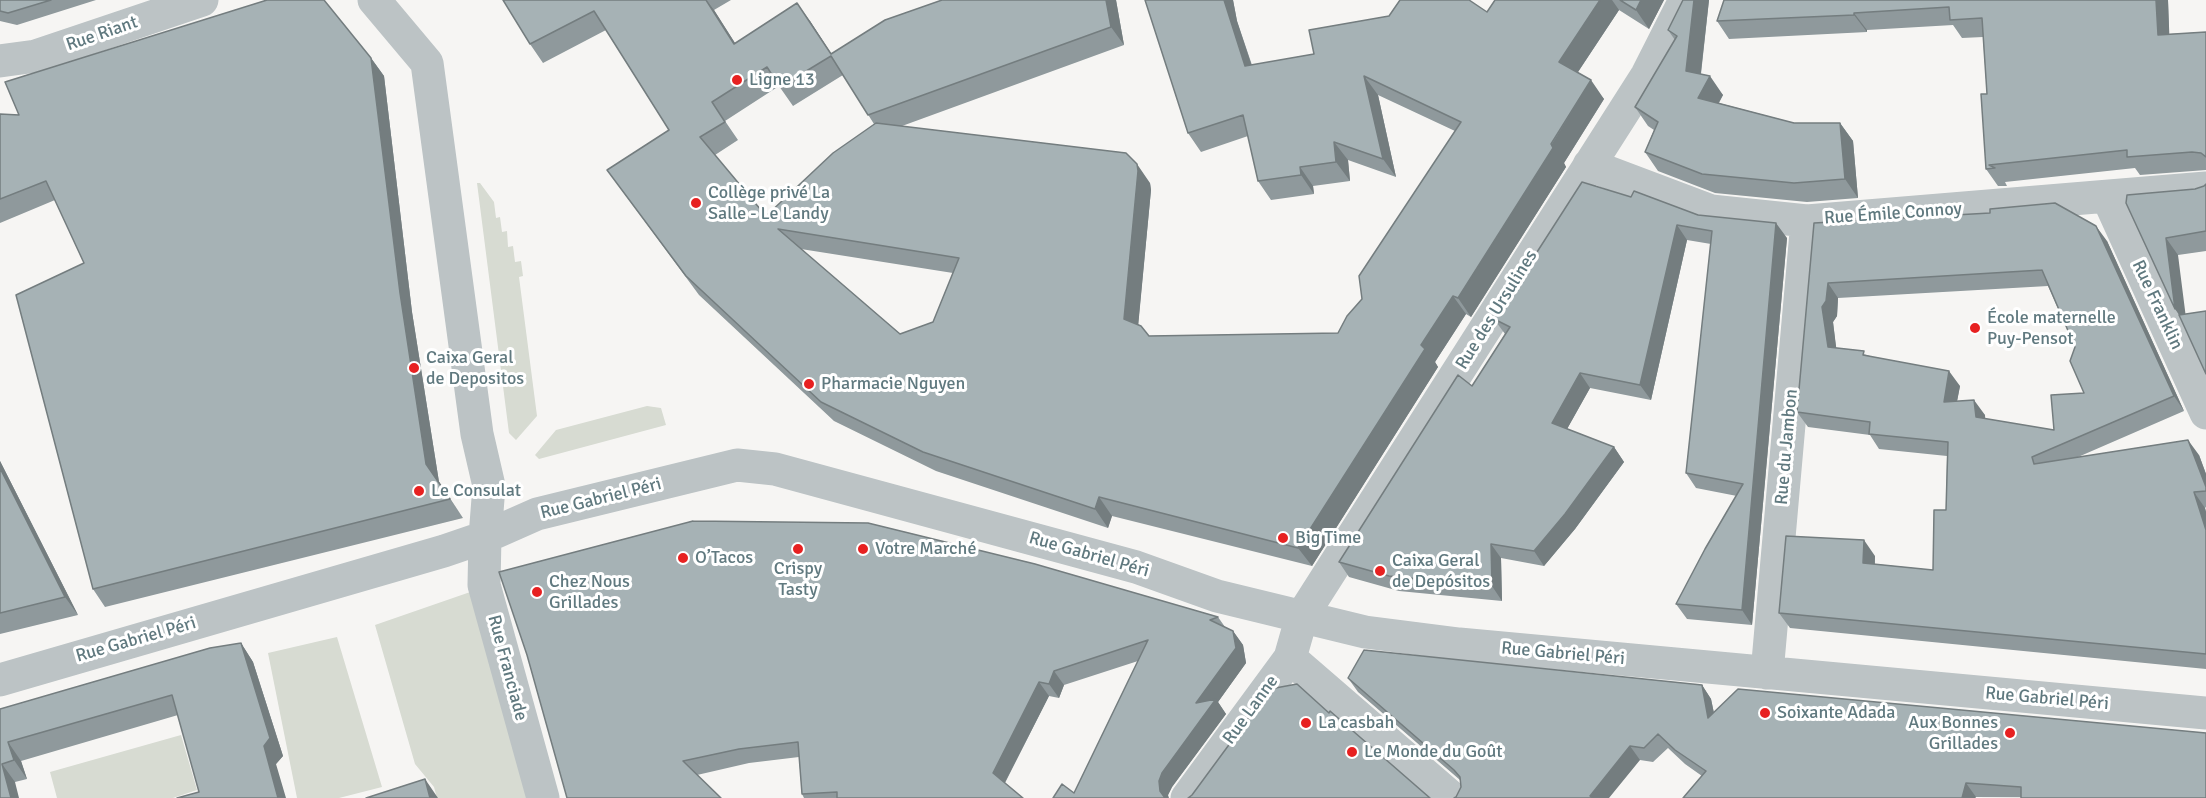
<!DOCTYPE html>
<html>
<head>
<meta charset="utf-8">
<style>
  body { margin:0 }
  canvas { display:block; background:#f6f5f3 }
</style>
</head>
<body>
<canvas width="2206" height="798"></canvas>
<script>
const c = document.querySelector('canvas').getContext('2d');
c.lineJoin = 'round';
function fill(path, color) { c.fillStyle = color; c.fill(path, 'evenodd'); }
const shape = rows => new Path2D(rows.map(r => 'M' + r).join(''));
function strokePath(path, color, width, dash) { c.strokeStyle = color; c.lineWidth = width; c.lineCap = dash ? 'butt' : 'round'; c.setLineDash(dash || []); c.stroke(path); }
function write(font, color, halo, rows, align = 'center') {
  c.font = font + ' Signika,sans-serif'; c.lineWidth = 6; c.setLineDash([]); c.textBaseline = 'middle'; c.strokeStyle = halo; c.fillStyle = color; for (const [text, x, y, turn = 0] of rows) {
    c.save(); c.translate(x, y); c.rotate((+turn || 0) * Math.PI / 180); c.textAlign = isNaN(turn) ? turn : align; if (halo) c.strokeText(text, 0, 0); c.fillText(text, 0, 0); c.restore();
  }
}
fill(shape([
  [477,183,480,183,494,202,496,218,500,217,502,232,507,231,508,247,513,246,515,262,521,261,523,276,519,277,537,416,516,440,509,433],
  [647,406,661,408,666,425,539,459,535,455,556,430],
  [476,590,535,798,437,798,434,787,415,764,375,625],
  [337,637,382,787,339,798,297,798,268,653],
  [181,735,197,790,173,798,57,798,50,772]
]), '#d7dbd2');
strokePath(shape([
  [374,0,427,63,477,434,489,486,485,537,484,585,543,798],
  [0,61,36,56,202,0],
  [1589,165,1711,211,1807,221,2206,188],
  [2108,198,2206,413],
  [1290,658,1452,798],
  [1767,673,1807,221],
  [0,680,444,551,485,537,537,514,737,465,775,469,1136,567,1217,596,1365,632,1459,644,2206,713],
  [1187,798,1290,658,1302,616,1647,75,1685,0]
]), '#bcc3c5', 33);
fill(shape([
  [0,0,96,0,17,25,0,21],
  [503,0,731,0,714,10,735,43,810,21,831,54,942,0,1116,0,1124,45,902,126,1150,183,1151,190,1138,325,1149,336,1338,333,1362,299,1455,131,1378,95,1396,177,1348,160,1350,181,1313,186,1314,194,1271,200,1258,181,1248,136,1201,152,1188,133,1145,0,1233,0,1237,21,1252,65,1314,54,1487,12,1495,0,1664,0,1649,29,1619,10,1578,72,1604,99,1564,163,1566,167,1471,317,1466,314,1435,362,1438,367,1312,566,1112,516,1108,528,936,471,834,421,699,295,607,170,669,130,606,30,543,63,530,44],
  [843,75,874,124,766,216,715,155,738,140,725,121,779,86,793,106],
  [801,249,953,273,933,322,900,334],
  [1683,0,1709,0,1701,74,1723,95,1719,103,1794,123,1840,123,1853,141,1858,198,1807,202,1715,193,1658,171,1645,152,1654,130,1648,126,1635,107,1675,40,1668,30],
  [1724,0,2168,0,2169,34,2206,32,2206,170,2140,175,2135,168,2005,182,2007,186,1998,186,1986,169,1987,94,1983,37,1962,38,1953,25,1867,30,1867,32,1729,39,1717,21],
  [371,58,384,76,412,312,439,482,463,518,105,607,93,589,84,263,55,200,0,223,0,114,19,115],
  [2206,184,2206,251,2178,255,2179,315,2126,203,2195,189,2204,186],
  [1631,197,1787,238,1752,625,1687,619,1676,604,1737,496,1696,488,1686,473,1711,244,1687,240,1651,400,1590,388,1567,429,1614,447,1624,462,1575,529,1544,566,1501,558,1502,601,1399,591,1349,577,1339,562,1472,386,1505,334,1494,319],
  [1814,223,2107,241,2184,411,2078,457,2199,455,2206,474,2206,507,2205,508,2206,512,2206,669,1790,628,1779,613,1875,556,1875,564,1933,570,1946,510,1947,456,1879,449,1870,435,1808,427,1797,412],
  [2048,286,2075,347,2084,393,2054,430,1985,419,1985,415,1957,401,1960,386,1867,355,1836,348,1833,322,1837,316,1838,298],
  [0,461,78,615,0,634],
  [1218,617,1225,627,1233,631,1243,645,1246,663,1218,702,1226,714,1172,787,1168,795,1074,793,1138,661,1064,685,1059,698,1049,696,1005,783,1023,798,804,798,802,794,799,757,749,763,697,775,527,655],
  [241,643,253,662,283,756,276,764,199,792,178,715,21,761,27,779,15,782,0,798,0,709],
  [1348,678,1702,685,1711,699,1714,713,2206,798,1976,797,1975,798,1683,798,1702,776,1685,764,1668,748,1653,762,1640,760,1456,797,1461,787,1460,780,1358,692]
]), '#8f999c');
fill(shape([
  [706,0,714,10,747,62,734,44],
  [1106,0,1116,0,1124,45,1111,27],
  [1224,0,1233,0,1237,21,1258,85,1245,66],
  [1600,0,1612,0,1619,10,1572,81,1559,62],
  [1641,0,1664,0,1649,29,1636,10],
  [1694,0,1709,0,1699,89,1686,71],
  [2156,0,2168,0,2170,52,2158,35],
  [797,3,810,21,844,73,831,54],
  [1854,13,1867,30,1867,32,1854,15],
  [371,58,384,76,412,312,439,482,463,518,426,464,400,293],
  [1364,76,1378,95,1396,177,1383,159],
  [1710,76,1723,95,1711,116,1698,98],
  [1591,80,1604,99,1564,163,1566,167,1471,317,1458,298],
  [1840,123,1853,141,1858,198,1845,179],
  [1334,142,1348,160,1350,181,1336,162],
  [1137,164,1150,183,1151,190,1137,338,1124,319],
  [1300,167,1313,186,1314,194,1301,175],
  [1776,223,1787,238,1752,625,1742,610],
  [1677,225,1687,240,1651,400,1640,385],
  [2096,226,2107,241,2184,411,2174,396],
  [2166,238,2178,255,2187,326,2175,309],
  [1828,283,1838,298,1837,316,1833,322,1838,362,1828,347,1822,307],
  [1453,296,1466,314,1435,362,1438,367,1312,566,1298,548,1421,345],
  [1949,371,1960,386,1954,417,1944,402],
  [1580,373,1590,388,1562,438,1552,423],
  [1974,400,1985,415,1986,432,1976,417],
  [2188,440,2199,455,2206,474,2206,487],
  [1614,447,1624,462,1575,529,1544,566,1534,551],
  [0,461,78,615,65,597,0,468],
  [2194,492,2205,508,2206,512,2206,530],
  [1099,497,1112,516,1108,528,1095,509],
  [1864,540,1875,556,1874,578,1863,563],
  [1491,544,1501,558,1502,601,1492,586],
  [1233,631,1243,645,1246,663,1218,702,1226,714,1172,787,1168,795,1169,798,1165,798,1160,791,1159,781,1162,773],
  [241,643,253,662,283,756,276,764,286,798,278,798,264,746],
  [1054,671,1064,685,1059,698,1049,684],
  [1039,682,1049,696,1002,788,993,773],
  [1702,685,1711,699,1718,733,1708,718],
  [8,742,21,761,27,779,14,760],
  [1630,746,1640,760,1609,798,1591,798,1590,796],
  [2,764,15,782,19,798,11,798],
  [425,779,438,798,430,798],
  [1966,783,1976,797,1975,798,1962,798]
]), '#747d7f');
const building = shape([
  [0,0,51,0,8,13,0,11,0,0],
  [267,0,324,0,371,58,400,293,426,464,450,499,93,589,16,295,84,263,46,181,0,199,0,114,19,115,5,82,267,0],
  [503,0,706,0,734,44,797,3,831,54,885,20,942,0,1106,0,1111,27,868,115,831,56,780,87,767,67,712,102,725,122,700,137,766,216,833,153,876,123,1126,153,1137,164,1138,171,1124,319,1141,326,1149,336,1338,333,1347,316,1362,299,1359,276,1461,122,1364,76,1383,159,1334,142,1336,162,1300,167,1301,175,1258,181,1243,115,1188,133,1145,0,1224,0,1245,66,1314,54,1309,30,1389,16,1400,0,1469,0,1487,12,1495,0,1600,0,1559,62,1591,80,1551,144,1553,148,1458,298,1453,296,1421,345,1425,349,1298,548,1099,497,1095,509,923,452,821,402,686,276,607,170,669,130,594,11,530,44,503,0],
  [778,229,959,258,933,322,900,334,778,229],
  [1620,0,1641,0,1636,10,1620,0],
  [1683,0,1694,0,1686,71,1710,76,1698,98,1794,123,1840,123,1845,179,1794,183,1702,174,1645,152,1658,122,1635,107,1677,36,1668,30,1683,0],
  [1724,0,2156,0,2158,35,2206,32,2206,157,2201,153,2192,152,2127,157,2127,150,1989,165,1995,168,1986,169,1981,94,1987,94,1982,18,1950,20,1949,7,1854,13,1854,15,1717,21,1724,0],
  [1582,182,1631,197,1634,191,1698,215,1776,223,1742,610,1676,604,1705,549,1743,484,1686,473,1712,231,1677,225,1640,385,1580,373,1552,423,1614,447,1565,514,1534,551,1491,544,1492,586,1389,576,1339,562,1458,375,1472,386,1510,327,1494,319,1582,182],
  [2206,184,2206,231,2166,238,2175,309,2126,203,2127,195,2195,189,2204,186,2206,184],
  [2055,203,2096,226,2174,396,2032,457,2034,464,2188,440,2206,487,2206,491,2194,492,2206,530,2206,654,1779,613,1786,536,1864,540,1863,563,1933,570,1934,510,1946,510,1948,442,1869,434,1870,422,1797,412,1814,223,1990,213,1990,209,2055,203],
  [2042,270,2075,347,2070,361,2084,393,2051,395,2054,430,1976,417,1974,400,1944,402,1949,371,1863,355,1864,351,1828,347,1822,307,1826,301,1828,283,2042,270],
  [2206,311,2206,374,2179,315,2206,311],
  [0,468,65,597,0,613,0,468],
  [693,521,868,523,1035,564,1218,617,1210,620,1233,631,1236,648,1196,703,1216,699,1162,773,1159,781,1160,791,1165,798,1053,798,1062,784,1074,793,1148,640,1054,671,1049,684,1039,682,993,773,1023,798,837,798,837,792,802,794,798,742,739,749,683,761,721,798,567,798,527,655,499,572,693,521],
  [241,643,270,738,264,746,278,798,177,798,199,792,172,695,8,742,14,760,2,764,11,798,0,798,0,709,210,648,241,643],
  [1364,650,1702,685,1708,718,1738,689,2206,733,2206,798,2021,798,2021,787,1966,783,1962,798,1683,798,1706,771,1675,750,1658,734,1644,748,1630,746,1590,796,1593,798,1454,798,1456,797,1461,787,1460,777,1454,770,1348,678,1364,650],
  [1297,684,1329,713,1330,711,1430,798,1188,798,1192,795,1270,689,1297,684],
  [425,779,430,798,366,798,425,779]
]);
fill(building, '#a6b2b5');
strokePath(building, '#747d7f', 1.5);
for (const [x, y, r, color] of [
  [737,80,6,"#e72121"],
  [696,203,6,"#e72121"],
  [1975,328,6,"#e72121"],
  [414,368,6,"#e72121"],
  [809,384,6,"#e72121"],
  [419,491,6,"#e72121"],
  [1283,538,6,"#e72121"],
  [798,549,6,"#e72121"],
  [863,549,6,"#e72121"],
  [683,558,6,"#e72121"],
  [1380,571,6,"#e72121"],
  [537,592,6,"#e72121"],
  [1765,713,6,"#e72121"],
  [1306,723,6,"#e72121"],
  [2010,733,6,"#e72121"],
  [1352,752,6,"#e72121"]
]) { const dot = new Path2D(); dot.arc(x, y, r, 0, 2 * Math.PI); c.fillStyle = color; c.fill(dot); strokePath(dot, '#fff', 2); }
write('18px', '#60797f', '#fff', [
  ["Rue Riant",102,34,-19],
  ["Rue Émile Connoy",1893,214,-4],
  ["Rue Franklin",2157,305,65],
  ["Rue des Ursulines",1497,310,-58],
  ["Rue du Jambon",1787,447,-85],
  ["Rue Gabriel Péri",601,499,-14],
  ["Rue Gabriel Péri",1089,555,16],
  ["Rue Gabriel Péri",136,640,-16],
  ["Rue Gabriel Péri",1563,654,5],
  ["Rue Franciade",507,668,75],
  ["Rue Gabriel Péri",2047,699,5],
  ["Rue Lanne",1251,710,-54]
]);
write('18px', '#60797f', '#fff', [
  ["Ligne 13",749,80],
  ["Collège privé La",708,193],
  ["Salle - Le Landy",708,214],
  ["École maternelle",1987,318],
  ["Puy-Pensot",1987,339],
  ["Caixa Geral",426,358],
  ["de Depositos",426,379],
  ["Pharmacie Nguyen",821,384],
  ["Le Consulat",431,491],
  ["Big Time",1295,538],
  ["Votre Marché",875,549],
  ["O’Tacos",695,558],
  ["Caixa Geral",1392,561],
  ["de Depósitos",1392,582],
  ["Crispy",798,569,"center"],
  ["Tasty",798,590,"center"],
  ["Chez Nous",549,582],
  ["Grillades",549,603],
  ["Soixante Adada",1777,713],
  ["La casbah",1318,723],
  ["Aux Bonnes",1998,723,"right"],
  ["Grillades",1998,744,"right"],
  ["Le Monde du Goût",1364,752]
], 'left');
</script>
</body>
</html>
